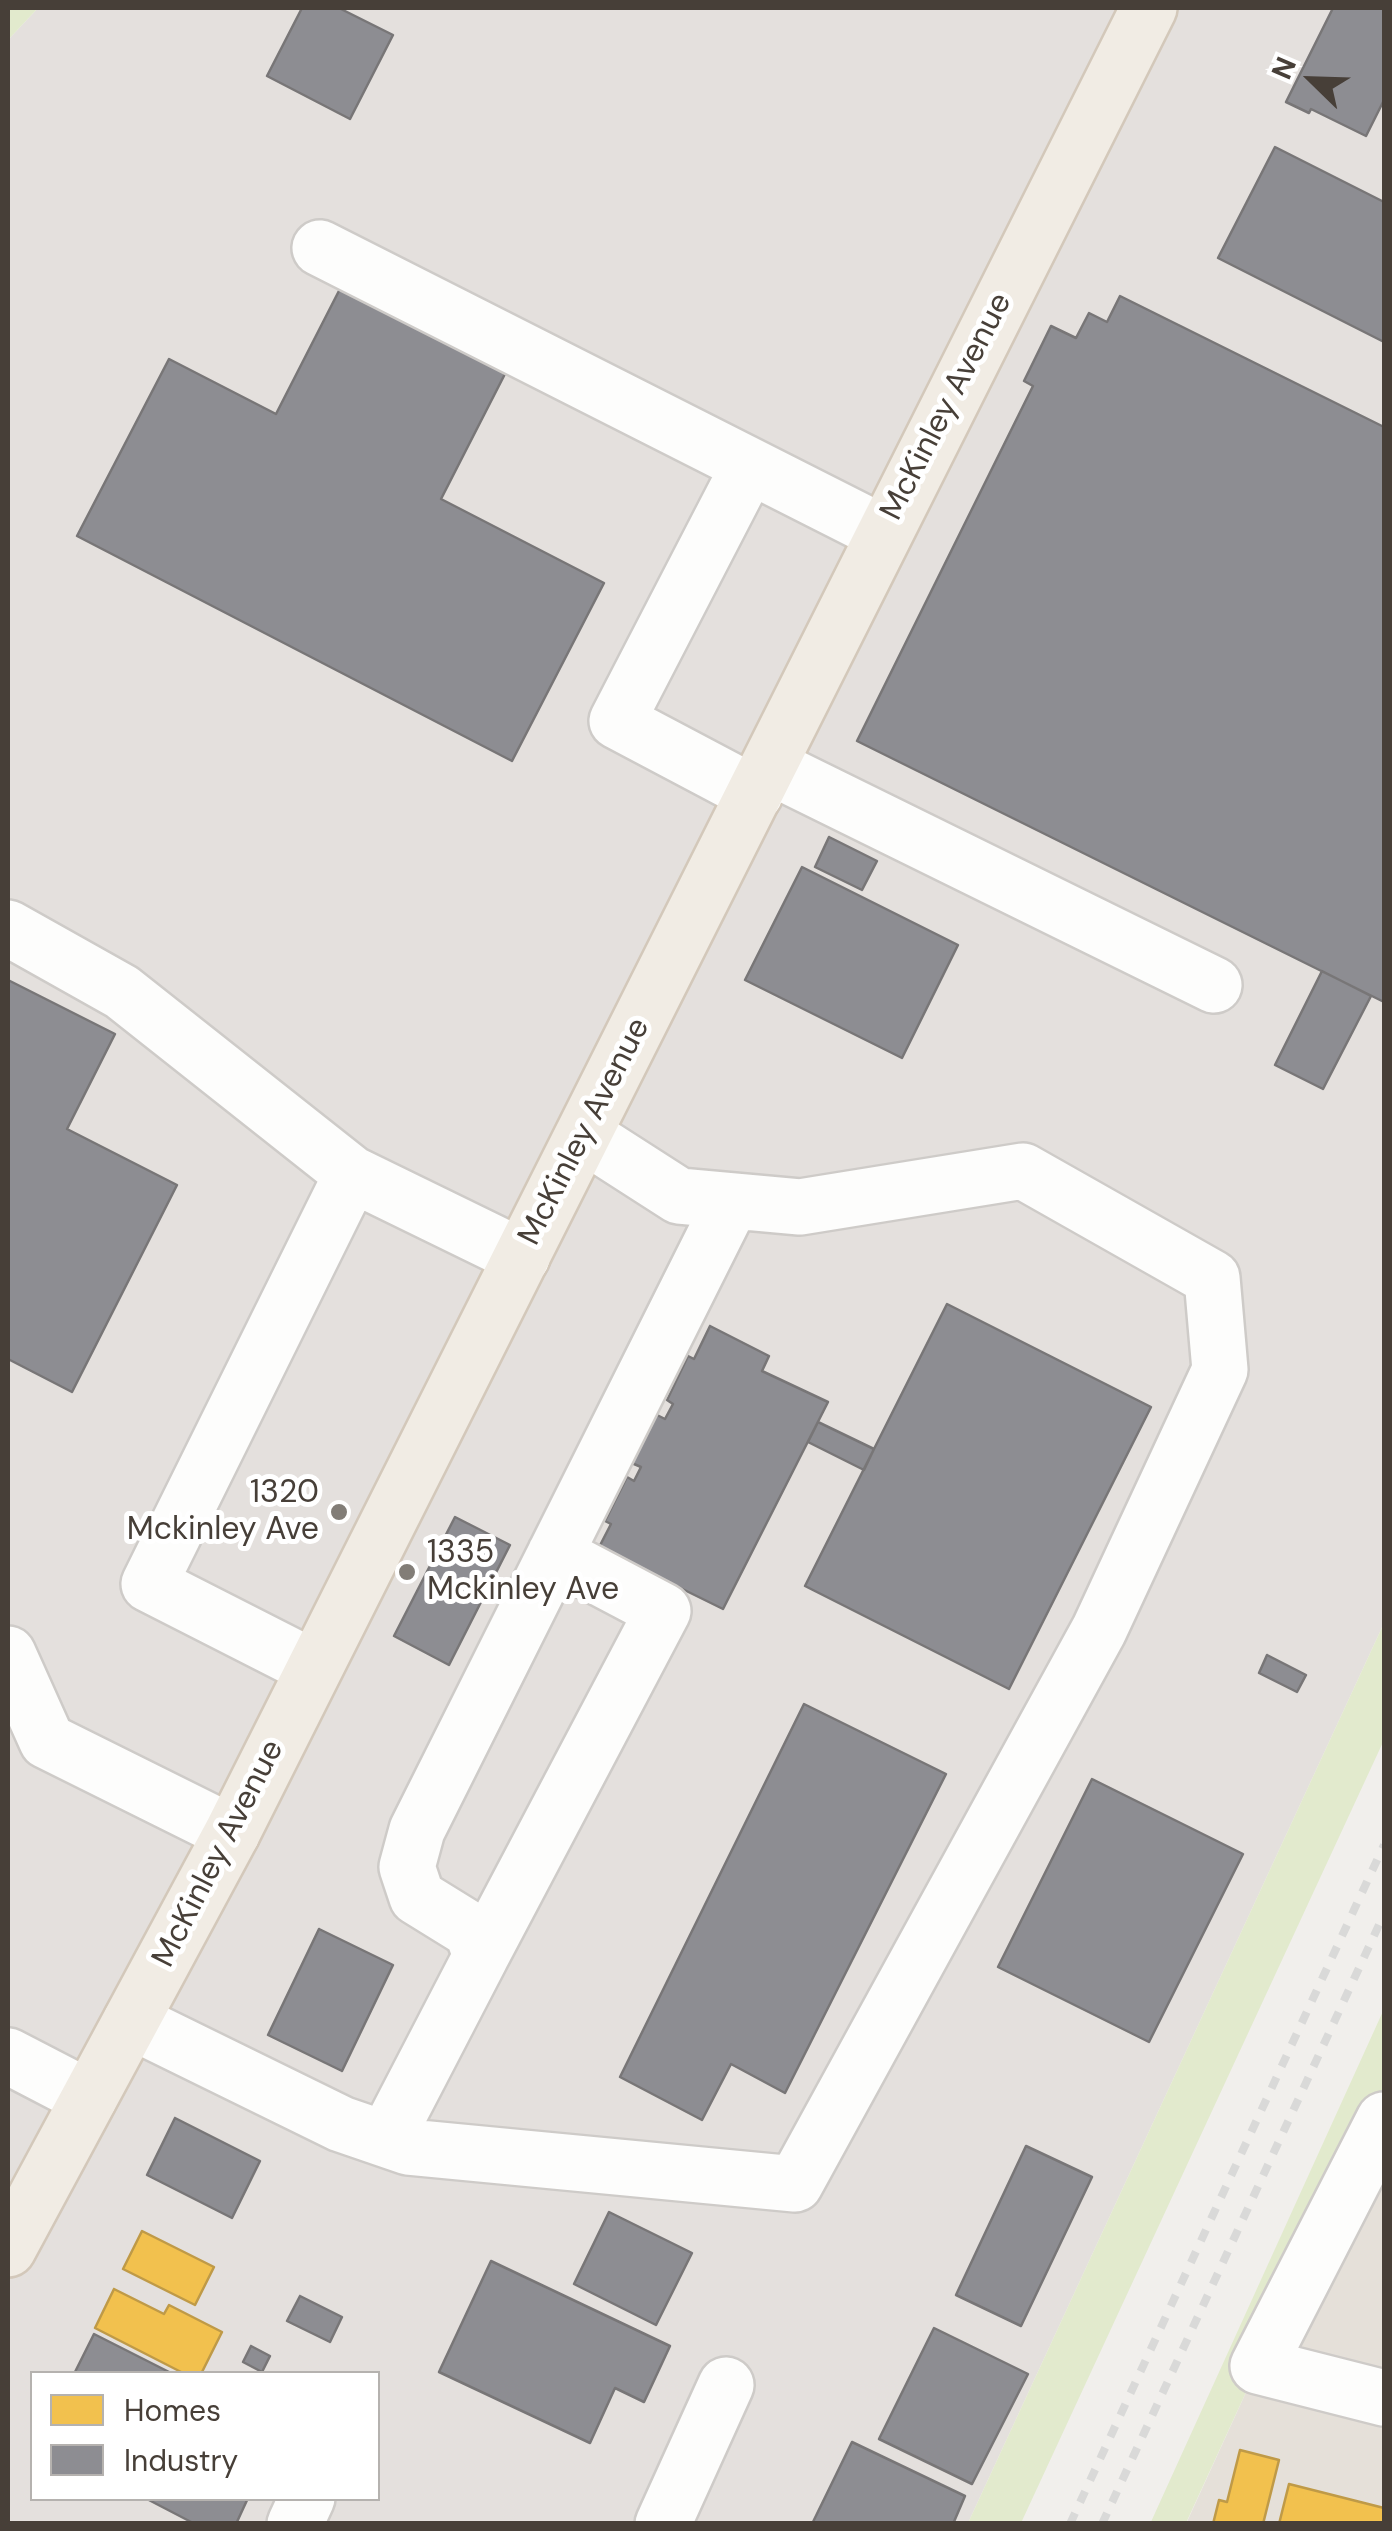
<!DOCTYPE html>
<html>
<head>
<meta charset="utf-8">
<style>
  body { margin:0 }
  #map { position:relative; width:1392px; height:2531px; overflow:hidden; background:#f1efec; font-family:"DM Sans",sans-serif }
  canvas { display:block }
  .frame { position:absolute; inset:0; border:10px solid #473f38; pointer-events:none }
  .legend { position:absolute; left:30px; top:2371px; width:350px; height:130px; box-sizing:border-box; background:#fff; border:2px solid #b5b2af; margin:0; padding:12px 18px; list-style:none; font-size:30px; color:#473f38 }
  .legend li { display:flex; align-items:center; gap:20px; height:50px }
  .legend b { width:50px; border:2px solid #b5b2af }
  .north { position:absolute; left:1262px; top:30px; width:100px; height:100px; -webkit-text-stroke:8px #fff; paint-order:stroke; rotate:293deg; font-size:28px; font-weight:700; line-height:40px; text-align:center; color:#473f38 }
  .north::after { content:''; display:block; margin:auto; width:35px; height:45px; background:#473f38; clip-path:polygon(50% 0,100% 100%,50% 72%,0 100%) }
</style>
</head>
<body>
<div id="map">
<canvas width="1392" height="2531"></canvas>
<div class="frame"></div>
<ul class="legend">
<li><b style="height:28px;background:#f2c14e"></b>Homes</li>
<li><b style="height:28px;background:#8d8d92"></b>Industry</li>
</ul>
<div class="north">N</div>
</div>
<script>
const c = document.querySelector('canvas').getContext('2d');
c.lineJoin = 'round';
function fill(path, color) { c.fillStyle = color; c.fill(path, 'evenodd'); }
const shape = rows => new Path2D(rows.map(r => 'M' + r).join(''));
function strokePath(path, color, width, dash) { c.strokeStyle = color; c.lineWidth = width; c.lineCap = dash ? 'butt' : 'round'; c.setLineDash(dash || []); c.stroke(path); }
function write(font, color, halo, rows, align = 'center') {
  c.font = font + ' "DM Sans",sans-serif'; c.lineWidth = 10; c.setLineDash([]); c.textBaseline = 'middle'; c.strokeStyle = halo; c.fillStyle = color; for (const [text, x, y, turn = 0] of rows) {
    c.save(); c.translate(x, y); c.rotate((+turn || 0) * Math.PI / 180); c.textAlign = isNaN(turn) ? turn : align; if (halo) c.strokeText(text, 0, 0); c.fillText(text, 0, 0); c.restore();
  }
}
fill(shape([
  [1384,2089,1384,2523,1186,2524,1258,2366]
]), '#e5e0d9');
fill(shape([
  [38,8,1384,8,1384,1623,968,2523,8,2523,8,40],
  [32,2374,378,2374,378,2498,32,2498]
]), '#e4e0dd');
fill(shape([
  [8,8,38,8,8,40],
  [1384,1623,1384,1740,1021,2523,968,2523],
  [1384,2009,1384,2089,1258,2366,1186,2523,1150,2524]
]), '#e2eacd');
const homes = shape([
  [142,2231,214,2267,195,2305,123,2269,142,2231],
  [114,2289,164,2314,169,2305,222,2332,201,2374,185,2374,95,2328,114,2289],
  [1240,2450,1279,2460,1263,2524,1213,2524,1219,2500,1227,2502,1240,2450],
  [1289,2484,1384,2508,1384,2524,1279,2524,1289,2484]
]);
fill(homes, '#f2c14e');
strokePath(homes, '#bf9a47', 2.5);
const industry = shape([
  [302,8,339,8,393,35,350,119,267,76,302,8],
  [1333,8,1384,8,1384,100,1366,136,1311,109,1309,113,1286,102,1333,8],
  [1275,147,1384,202,1384,342,1218,258,1275,147],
  [343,283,508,368,441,499,604,583,512,761,77,536,169,359,276,414,343,283],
  [1120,296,1384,427,1384,1002,857,741,1033,386,1024,381,1051,326,1076,338,1089,313,1107,322,1120,296],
  [829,837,877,861,862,890,815,867,829,837],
  [802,867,958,945,902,1058,745,980,802,867],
  [1322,971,1371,996,1323,1089,1275,1065,1322,971],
  [8,980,115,1034,67,1129,177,1185,72,1392,8,1359,8,980],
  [947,1304,1151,1407,1009,1689,805,1586,947,1304],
  [710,1326,769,1356,762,1371,828,1402,723,1609,658,1577,651,1590,593,1559,611,1524,605,1521,627,1477,634,1481,641,1467,627,1461,651,1412,665,1419,673,1404,667,1400,688,1356,694,1359,710,1326],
  [818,1422,874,1449,864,1470,808,1442,818,1422],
  [455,1517,510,1545,449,1665,394,1636,455,1517],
  [1267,1655,1306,1675,1297,1692,1259,1673,1267,1655],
  [804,1704,946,1774,785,2093,731,2064,702,2120,620,2077,804,1704],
  [1092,1779,1243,1854,1149,2042,998,1967,1092,1779],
  [319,1929,393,1965,342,2071,268,2035,319,1929],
  [175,2118,260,2161,232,2218,147,2175,175,2118],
  [1026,2146,1092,2177,1021,2326,956,2295,1026,2146],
  [609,2212,692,2253,656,2325,574,2284,609,2212],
  [491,2261,670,2346,644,2402,615,2388,590,2443,439,2372,491,2261],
  [300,2296,342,2317,330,2342,287,2321,300,2296],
  [934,2328,1028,2374,972,2484,879,2439,934,2328],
  [94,2334,173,2374,74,2374,94,2334],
  [251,2346,270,2356,262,2372,243,2362,251,2346],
  [852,2442,965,2496,953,2524,812,2524,852,2442],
  [145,2498,248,2498,236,2524,195,2524,145,2498]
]);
fill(industry, '#8d8d92');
strokePath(industry, '#787677', 2.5);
const minor = shape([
  [320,248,883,533],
  [749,466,617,721,755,794],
  [769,766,1214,985],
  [8,928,122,992,352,1174],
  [8,1654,47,1741,232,1833],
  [314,1668,149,1584,352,1174,522,1257],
  [481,1956,663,1611,555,1554],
  [131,2021,341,2124,408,2147,795,2184,1099,1630,1220,1370,1212,1278,1023,1171,800,1207,679,1196,584,1135],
  [8,2056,89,2098],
  [1384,2120,1258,2366,1384,2398],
  [386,2139,481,1956,472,1931,417,1897,407,1867,417,1830,732,1201],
  [295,2524,307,2498],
  [663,2524,726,2385]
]);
const major = shape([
  [8,2249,232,1833,1149,8]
]);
strokePath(minor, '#cecbc8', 60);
strokePath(major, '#d3c8ba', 60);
strokePath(minor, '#fdfdfc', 55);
strokePath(major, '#f1ece4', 55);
strokePath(shape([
  [1070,2524,1384,1845],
  [1102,2524,1384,1914]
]), '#d9d9d8', 8, [12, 12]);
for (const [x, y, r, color] of [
  [339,1512,10,"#827d77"],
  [407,1572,10,"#827d77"]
]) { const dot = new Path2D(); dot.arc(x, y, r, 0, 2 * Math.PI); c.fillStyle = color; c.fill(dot); strokePath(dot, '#fff', 4); }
write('32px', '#473f38', '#fff', [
  ["McKinley Avenue",947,407,-63],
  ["McKinley Avenue",585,1132,-63],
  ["McKinley Avenue",219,1854,-63]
]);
write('32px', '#473f38', '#fff', [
  ["1320",319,1494],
  ["Mckinley Ave",319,1531],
  ["1335",427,1554,"left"],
  ["Mckinley Ave",427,1591,"left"]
], 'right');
</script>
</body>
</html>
